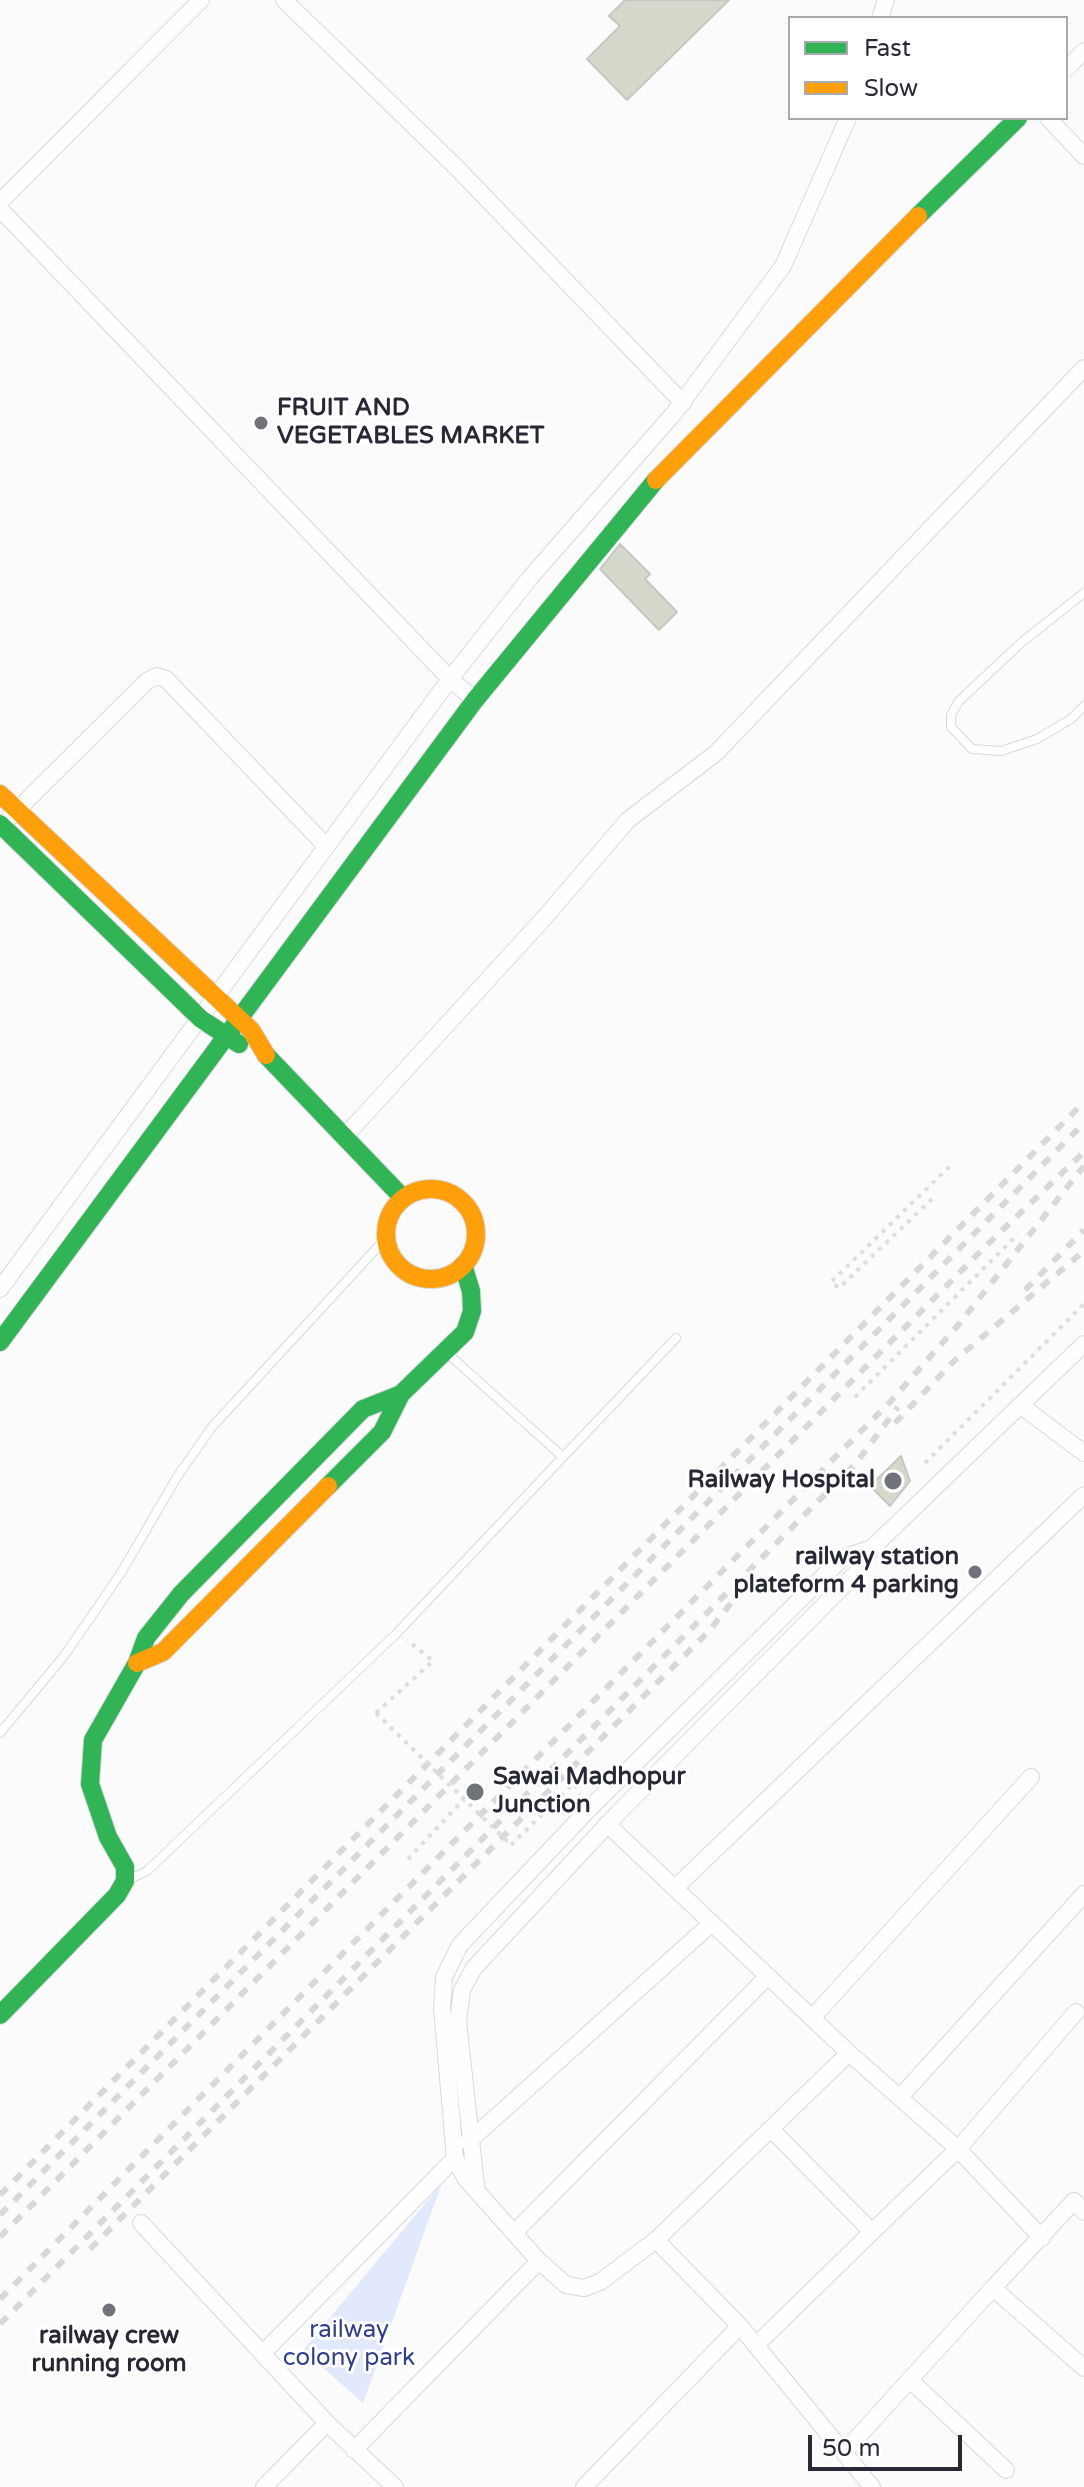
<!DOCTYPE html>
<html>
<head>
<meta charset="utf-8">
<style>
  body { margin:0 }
  #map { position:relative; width:1084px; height:2487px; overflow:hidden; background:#fbfbfb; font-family:"Varela Round",sans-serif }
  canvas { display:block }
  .legend { position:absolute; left:788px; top:16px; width:280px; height:104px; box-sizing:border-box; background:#fff; border:2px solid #a9aaae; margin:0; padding:10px 14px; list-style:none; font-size:24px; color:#272a34 }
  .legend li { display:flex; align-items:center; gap:16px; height:40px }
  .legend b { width:40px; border:2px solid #a9aaae }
  .scale { position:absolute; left:808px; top:2435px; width:154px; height:36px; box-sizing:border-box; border:4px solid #272a34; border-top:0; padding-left:10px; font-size:24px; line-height:28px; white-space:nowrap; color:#272a34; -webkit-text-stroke:6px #fff; paint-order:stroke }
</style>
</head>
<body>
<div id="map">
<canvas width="1084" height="2487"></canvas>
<ul class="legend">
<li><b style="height:10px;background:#30b455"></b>Fast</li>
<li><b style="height:10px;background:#ff9f0a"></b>Slow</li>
</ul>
<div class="scale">50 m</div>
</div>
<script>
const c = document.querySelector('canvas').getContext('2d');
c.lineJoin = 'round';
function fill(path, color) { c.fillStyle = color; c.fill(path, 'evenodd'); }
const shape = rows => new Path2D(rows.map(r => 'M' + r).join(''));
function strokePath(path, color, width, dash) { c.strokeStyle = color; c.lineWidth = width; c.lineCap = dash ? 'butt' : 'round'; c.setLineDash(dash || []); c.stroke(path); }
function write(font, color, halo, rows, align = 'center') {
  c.font = font + ' "Varela Round",sans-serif'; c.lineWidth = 6; c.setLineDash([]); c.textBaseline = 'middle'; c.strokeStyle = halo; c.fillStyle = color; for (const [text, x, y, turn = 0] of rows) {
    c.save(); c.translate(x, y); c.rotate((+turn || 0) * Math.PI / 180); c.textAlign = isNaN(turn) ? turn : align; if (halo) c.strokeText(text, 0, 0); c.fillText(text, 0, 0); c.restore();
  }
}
fill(shape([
  [442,2183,363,2403,303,2350]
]), '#e3e9fd');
const building = shape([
  [625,0,729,0,627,100,587,59,620,26,609,16,625,0],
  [620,544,650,574,645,579,677,612,659,630,600,569,620,544],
  [901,1456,910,1481,890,1506,870,1486,901,1456]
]);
fill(building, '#d4d9cb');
strokePath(building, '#c5c7c2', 2);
const lane = shape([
  [1084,593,1022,642,959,701,951,715,951,727,972,749,1001,751,1037,739,1071,719,1084,706],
  [563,1457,676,1338],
  [0,1733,64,1656,121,1573,177,1477,212,1427,386,1238],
  [130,1879,147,1871,397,1633,563,1457,447,1353]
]);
const street = shape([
  [284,0,457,168,683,403],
  [880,18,886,0],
  [1066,69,1084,51],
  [1048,118,1084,156],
  [0,202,201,0],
  [0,209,450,679,475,700],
  [11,816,147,681,157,676,166,679,325,845],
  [346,1135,546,916,628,820,716,753,1084,368],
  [0,1289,450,679,529,579,675,412,783,266,848,118],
  [1020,1405,1084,1453],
  [607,1824,849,2053,958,2149,1042,2238],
  [675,1888,1084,1495],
  [812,2018,1031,1777],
  [901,2096,1084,1894],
  [772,2130,872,2232,958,2149,1076,2012],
  [468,2142,712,1923],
  [476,2186,458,2021,462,1990,474,1968,619,1812,856,1573,872,1548,1084,1344],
  [1084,2212,1074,2201,993,2288,1084,2368],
  [141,2223,327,2423,395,2487],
  [515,2232,768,1976],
  [656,2240,849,2053],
  [539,2261,566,2285,584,2288,600,2282,656,2240,740,2326,584,2487],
  [740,2326,872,2487],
  [756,2345,872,2232],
  [263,2353,455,2158],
  [910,2380,1006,2470],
  [354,2450,539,2261,465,2178,455,2158,442,2008,444,1977,460,1945,589,1809,842,1558,872,1548],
  [845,2451,993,2288],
  [264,2487,327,2423]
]);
const fast = shape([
  [918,216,1018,118],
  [0,824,201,1019,239,1044],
  [266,1055,403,1198],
  [0,1342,475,700,656,480],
  [328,1486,382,1432,401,1394,465,1332,472,1311,471,1291,463,1265],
  [0,2015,117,1895,125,1881,125,1867,108,1837,90,1784,93,1740,137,1663,146,1638,181,1594,363,1409,401,1394]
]);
const slow = shape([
  [656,480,918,216],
  [0,794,251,1030,266,1055],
  '386 1234a45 45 0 1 1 90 0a45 45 0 1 1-90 0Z',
  [137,1663,163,1652,328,1486]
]);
strokePath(lane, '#d8d9de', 10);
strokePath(street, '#d8d9de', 18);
strokePath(fast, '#d8d9de', 20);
strokePath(slow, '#d8d9de', 20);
strokePath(shape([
  [932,1199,839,1288,831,1282,949,1167],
  [855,1397,1018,1234],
  [925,1463,1084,1304],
  [376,1713,433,1661,407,1640],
  [511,1845,574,1783,580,1794],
  [408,1859,464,1799]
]), '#ddd', 4, [4, 6]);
strokePath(lane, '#fefefe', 8);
strokePath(street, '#fefefe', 16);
strokePath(fast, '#30b455', 18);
strokePath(slow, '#ff9f0a', 18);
strokePath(shape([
  [1025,1290,1084,1230],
  [895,1423,954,1361,1084,1251],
  [0,2195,1084,1102],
  [0,2215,1084,1123],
  [0,2237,989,1243,1084,1152],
  [90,2249,709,1631,742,1589],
  [0,2299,892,1400,959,1324,1084,1166],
  [0,2324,857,1462,898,1407]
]), '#d8d8d8', 6, [10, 10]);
strokePath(shape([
  [376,1713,511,1845]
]), '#ddd', 4, [4, 6]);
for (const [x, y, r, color] of [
  [261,423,8,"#71737a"],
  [893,1481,10,"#71737a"],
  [975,1572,8,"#71737a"],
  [475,1792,10,"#71737a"],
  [109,2310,8,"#71737a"]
]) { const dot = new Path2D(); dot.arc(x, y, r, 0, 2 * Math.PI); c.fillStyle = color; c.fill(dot); strokePath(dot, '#fff', 3); }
write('bold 24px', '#272a34', '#fff', [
  ["FRUIT AND",277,409],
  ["VEGETABLES MARKET",277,437],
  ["Railway Hospital",875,1481,"right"],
  ["railway station",959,1558,"right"],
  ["plateform 4 parking",959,1586,"right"],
  ["Sawai Madhopur",493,1778],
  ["Junction",493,1806],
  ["railway crew",109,2337,"center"],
  ["running room",109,2365,"center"]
], 'left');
write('24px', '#303f8d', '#fff', [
  ["railway",349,2331],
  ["colony park",349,2359]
]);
</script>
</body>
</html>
